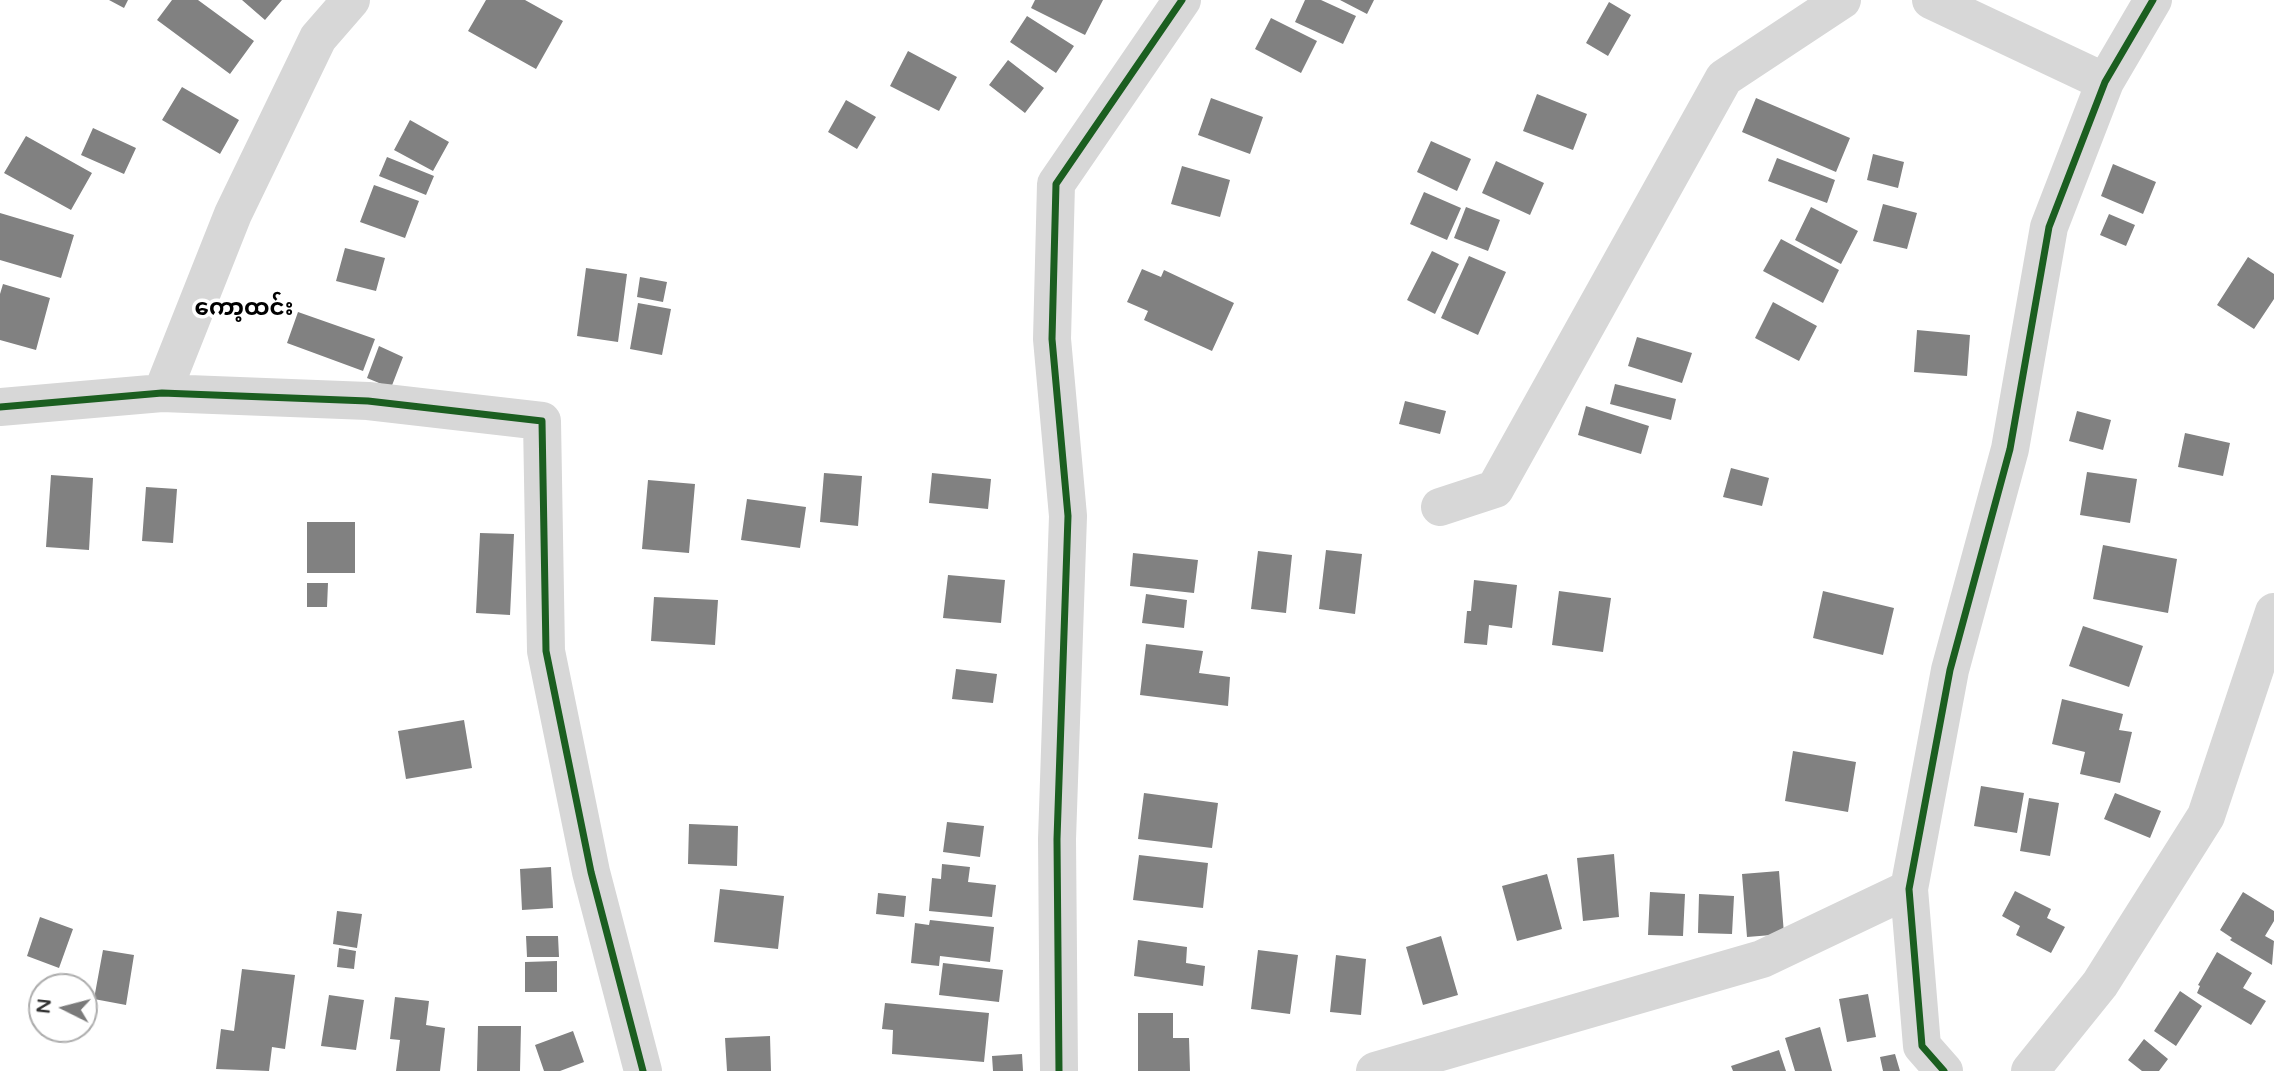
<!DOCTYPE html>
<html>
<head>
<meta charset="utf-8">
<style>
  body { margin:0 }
  #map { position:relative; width:2274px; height:1071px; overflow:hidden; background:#fff; font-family:"Varela Round",sans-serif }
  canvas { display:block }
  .north { position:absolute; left:28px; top:973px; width:70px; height:70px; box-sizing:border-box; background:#fff; border:2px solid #adadad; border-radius:50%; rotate:276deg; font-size:19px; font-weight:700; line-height:28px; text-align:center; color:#333 }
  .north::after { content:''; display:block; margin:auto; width:24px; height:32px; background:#7a7a7a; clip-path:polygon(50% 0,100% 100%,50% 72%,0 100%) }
</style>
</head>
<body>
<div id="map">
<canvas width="2274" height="1071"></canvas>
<div class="north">N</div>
</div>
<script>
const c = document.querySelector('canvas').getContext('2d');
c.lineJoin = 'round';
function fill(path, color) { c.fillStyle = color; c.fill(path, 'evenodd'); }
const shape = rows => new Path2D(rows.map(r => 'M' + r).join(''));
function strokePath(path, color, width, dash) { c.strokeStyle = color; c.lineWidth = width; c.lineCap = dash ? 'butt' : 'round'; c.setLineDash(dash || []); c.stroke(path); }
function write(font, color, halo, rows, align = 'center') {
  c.font = font + ' "Varela Round","Noto Sans Myanmar",sans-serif'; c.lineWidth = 7; c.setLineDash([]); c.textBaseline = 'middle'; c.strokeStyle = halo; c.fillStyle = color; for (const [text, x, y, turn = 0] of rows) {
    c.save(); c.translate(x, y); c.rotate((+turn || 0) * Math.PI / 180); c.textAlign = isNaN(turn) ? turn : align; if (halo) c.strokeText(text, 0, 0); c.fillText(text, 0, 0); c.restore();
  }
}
fill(shape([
  [109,0,128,0,124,8],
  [172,0,198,0,254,41,230,74,157,20],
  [242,0,282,0,265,20],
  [486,0,525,0,563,21,536,69,468,31],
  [1035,0,1103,0,1085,35,1031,8],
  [1305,0,1321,0,1356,16,1343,44,1295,22],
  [1340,0,1374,0,1367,14],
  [1609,2,1631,15,1608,56,1586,43],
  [1027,16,1074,46,1056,73,1010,42],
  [1271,18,1317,41,1301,73,1255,49],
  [908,51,957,77,939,111,890,86],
  [1008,60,1044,88,1025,113,989,85],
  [182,87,239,120,220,154,162,120],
  [1537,94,1587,114,1573,150,1523,131],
  [1211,98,1263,117,1250,154,1198,135],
  [1756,98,1850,138,1836,172,1742,132],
  [846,100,876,117,857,149,828,132],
  [410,120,449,142,433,171,394,150],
  [93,128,136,148,124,174,81,155],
  [26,136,92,173,71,210,4,173],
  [1431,141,1471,159,1457,191,1417,172],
  [1873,154,1904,162,1898,188,1867,180],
  [387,157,434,176,426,195,379,176],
  [1777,158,1835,180,1827,203,1768,181],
  [1496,161,1544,183,1530,215,1482,193],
  [2113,164,2156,182,2143,214,2101,196],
  [1182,166,1230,180,1220,217,1171,204],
  [374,185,419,201,405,238,360,222],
  [1424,192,1461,208,1447,240,1410,224],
  [1883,204,1917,213,1907,249,1873,241],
  [1466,207,1500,220,1488,251,1454,238],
  [1811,207,1858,231,1841,264,1795,240],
  [0,213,74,235,61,278,0,260],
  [2109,214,2135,225,2126,246,2100,235],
  [1781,239,1839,270,1823,303,1763,271],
  [345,248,385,258,376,291,336,281],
  [1432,251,1459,264,1435,314,1407,300],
  [1469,256,1506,272,1478,335,1441,318],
  [2248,257,2274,274,2274,299,2254,329,2217,305],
  [586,268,627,274,618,342,577,336],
  [1142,269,1161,277,1164,270,1234,303,1212,351,1144,320,1148,311,1127,302],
  [640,277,667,282,663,302,637,297],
  [3,284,50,298,36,350,0,340,0,294],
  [1773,302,1817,326,1799,361,1755,338],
  [638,303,671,309,662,355,630,349],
  [298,312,375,339,363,371,287,343],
  [1917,330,1970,335,1967,376,1914,372],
  [1637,337,1692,353,1682,383,1628,366],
  [379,346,403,357,391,388,367,378],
  [1615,384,1676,399,1671,420,1610,404],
  [1405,401,1446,411,1440,434,1399,424],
  [1586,406,1649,426,1641,454,1578,435],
  [2077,411,2111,420,2103,450,2069,441],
  [2185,433,2230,443,2223,476,2178,467],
  [1731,468,1769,478,1762,506,1723,497],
  [2087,472,2137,479,2130,523,2080,515],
  [824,473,862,476,858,526,820,522],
  [932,473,991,479,988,509,929,503],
  [51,475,93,478,89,550,46,547],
  [648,480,695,484,689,553,642,549],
  [146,487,177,489,173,543,142,541],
  [747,499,806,507,800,548,741,540],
  [307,522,355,522,355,573,307,573],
  [480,533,514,534,510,615,476,613],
  [2103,545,2177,559,2168,613,2093,599],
  [1326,550,1362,554,1355,614,1319,609],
  [1258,551,1292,555,1286,613,1251,609],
  [1133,553,1198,560,1194,593,1130,586],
  [948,575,1005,580,1001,623,943,618],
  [1474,580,1517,585,1512,628,1489,625,1487,645,1464,643,1467,611,1471,611],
  [307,583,328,583,327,607,307,607],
  [1559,591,1611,598,1603,652,1552,645],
  [1823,591,1894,608,1883,655,1813,638],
  [1146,594,1187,600,1184,628,1142,623],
  [654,597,718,600,715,645,651,641],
  [2083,626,2143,646,2129,687,2069,666],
  [1146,644,1203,651,1199,673,1230,677,1228,706,1140,695],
  [956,669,997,674,993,703,952,699],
  [2062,699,2123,714,2119,730,2132,732,2120,783,2080,774,2085,752,2052,744],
  [464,720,472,768,406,779,398,731],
  [1793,751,1856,762,1848,812,1785,801],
  [1981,786,2024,793,2017,833,1974,826],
  [1144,793,1218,803,1212,848,1138,839],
  [2115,793,2161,811,2150,838,2104,819],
  [2029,798,2059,803,2050,856,2020,851],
  [947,822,984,826,980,857,943,852],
  [689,824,738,826,737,866,688,864],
  [1614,854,1619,917,1583,921,1577,858],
  [1139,855,1208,863,1203,908,1133,900],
  [942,864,970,867,968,882,996,885,992,917,929,911,932,878,941,879],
  [551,867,553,908,522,910,520,869],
  [1779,871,1784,934,1747,937,1742,874],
  [1547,874,1562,929,1517,941,1502,886],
  [720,889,784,896,778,949,714,942],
  [2015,891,2051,909,2047,918,2065,927,2051,953,2016,935,2020,926,2002,916],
  [1650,892,1685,894,1683,936,1648,935],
  [2243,892,2274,911,2274,921,2265,936,2274,941,2272,965,2230,940,2232,938,2220,930],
  [878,893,906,896,904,917,876,914],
  [1699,894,1734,896,1732,934,1698,933],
  [337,911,362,914,357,948,333,944],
  [40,917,73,929,59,968,27,956],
  [930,920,994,927,990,962,940,956,939,966,911,963,915,923,929,925],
  [526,936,558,936,559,957,527,957],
  [1441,936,1458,995,1423,1005,1406,947],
  [1138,940,1187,947,1186,963,1205,966,1203,986,1134,976],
  [339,948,356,951,354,969,337,967],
  [103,950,134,955,126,1005,94,999],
  [1258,950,1298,955,1290,1014,1251,1009],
  [2217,952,2252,973,2243,988,2266,1001,2251,1025,2197,993,2200,986,2198,985],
  [1336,955,1366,959,1361,1015,1330,1012],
  [557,961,557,992,525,992,525,962],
  [943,963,1003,970,999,1002,939,995],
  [242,969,295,975,285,1049,272,1047,269,1071,216,1069,221,1029,234,1031],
  [2180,991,2202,1006,2176,1046,2154,1031],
  [1868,994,1876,1037,1847,1042,1839,999],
  [329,995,364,1000,356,1050,321,1046],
  [395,997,429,1001,426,1025,445,1028,440,1071,396,1071,400,1040,390,1039],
  [885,1003,989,1013,984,1062,892,1054,893,1030,882,1029],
  [1138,1013,1173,1013,1173,1038,1189,1038,1190,1071,1138,1071],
  [478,1026,521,1026,520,1071,477,1071],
  [1820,1027,1832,1071,1795,1071,1785,1038],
  [573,1031,584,1062,560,1071,544,1071,535,1045],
  [770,1036,771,1071,727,1071,725,1038],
  [2144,1039,2168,1059,2159,1071,2142,1071,2128,1060],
  [1779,1050,1786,1071,1733,1071,1731,1066],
  [1022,1054,1023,1071,993,1071,992,1056],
  [1895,1054,1900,1071,1883,1071,1880,1057]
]), '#818181');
strokePath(shape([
  [1931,0,2105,82],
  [162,393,233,214,318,38,351,0],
  [0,407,162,393,368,401,542,421,546,651,591,872,643,1071],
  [1440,507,1495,489,1724,78,1842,0],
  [1059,1071,1057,839,1068,516,1052,339,1056,184,1182,0],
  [1375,1071,1762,959,1909,889],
  [1944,1071,1922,1046,1909,889,1950,670,2010,449,2049,227,2105,82,2153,0],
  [2030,1071,2100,984,2206,816,2274,612]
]), '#d7d7d7', 38);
strokePath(shape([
  [0,407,162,393,368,401,542,421,546,651,591,872,643,1071],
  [1059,1071,1057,839,1068,516,1052,339,1056,184,1182,0],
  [1944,1071,1922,1046,1909,889,1950,670,2010,449,2049,227,2105,82,2153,0]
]), '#1b5e20', 7);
write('bold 23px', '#000', '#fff', [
  ["ကော့ထင်း",244,309]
]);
</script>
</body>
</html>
